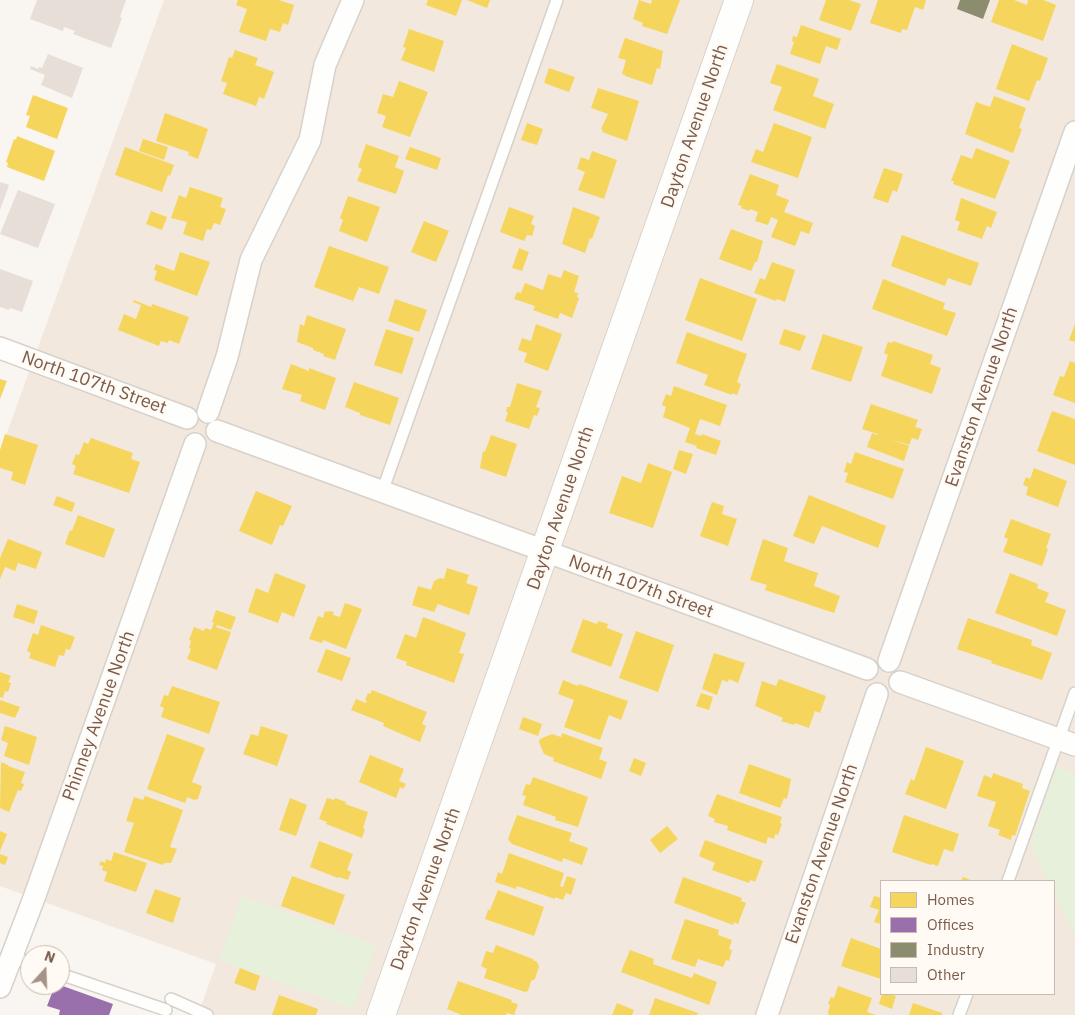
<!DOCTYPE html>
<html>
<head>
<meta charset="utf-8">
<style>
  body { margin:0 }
  #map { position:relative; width:1075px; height:1015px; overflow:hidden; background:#f9f5f0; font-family:"IBM Plex Sans",sans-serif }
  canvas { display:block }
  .legend { position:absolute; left:880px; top:880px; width:175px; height:115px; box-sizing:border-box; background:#fffaf3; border:1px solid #cabbb1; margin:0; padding:6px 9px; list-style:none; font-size:15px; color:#7a5c4d }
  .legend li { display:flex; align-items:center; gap:10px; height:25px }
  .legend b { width:25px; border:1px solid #cabbb1 }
  .north { position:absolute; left:20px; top:945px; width:50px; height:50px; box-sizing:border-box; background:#fffaf3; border:1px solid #cabbb1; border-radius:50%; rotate:20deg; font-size:14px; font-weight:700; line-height:20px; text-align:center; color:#7a5c4d }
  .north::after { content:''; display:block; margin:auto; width:18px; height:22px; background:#a69286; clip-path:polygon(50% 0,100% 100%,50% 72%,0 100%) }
</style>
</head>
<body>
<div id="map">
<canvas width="1075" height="1015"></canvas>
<ul class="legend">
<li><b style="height:14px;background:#f6d55c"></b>Homes</li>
<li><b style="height:14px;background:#9970ab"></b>Offices</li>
<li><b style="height:14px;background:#8c8c6e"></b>Industry</li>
<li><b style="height:14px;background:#e6ded7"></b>Other</li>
</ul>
<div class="north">N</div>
</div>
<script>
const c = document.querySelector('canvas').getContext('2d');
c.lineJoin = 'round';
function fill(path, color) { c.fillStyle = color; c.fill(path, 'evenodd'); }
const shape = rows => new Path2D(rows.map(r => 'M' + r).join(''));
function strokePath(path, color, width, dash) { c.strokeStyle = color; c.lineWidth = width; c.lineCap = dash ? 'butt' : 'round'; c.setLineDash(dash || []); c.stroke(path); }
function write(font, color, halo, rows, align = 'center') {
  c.font = font + ' "IBM Plex Sans",sans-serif'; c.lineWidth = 5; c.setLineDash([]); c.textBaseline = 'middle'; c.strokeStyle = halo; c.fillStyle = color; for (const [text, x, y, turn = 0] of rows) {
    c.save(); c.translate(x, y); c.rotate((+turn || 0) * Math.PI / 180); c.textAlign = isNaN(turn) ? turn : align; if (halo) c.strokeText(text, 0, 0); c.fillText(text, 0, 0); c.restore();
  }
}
fill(shape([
  [164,0,1075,0,1075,1015,198,1015,216,964,0,886,0,452],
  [881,881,1054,881,1054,994,881,994]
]), '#f2e8de');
fill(shape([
  [1056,767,1075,774,1075,936,1054,893,1054,881,1048,881,1030,845],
  [242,896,376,945,353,1009,219,960]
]), '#e7f0db');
fill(shape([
  [238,0,279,0,294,5,288,25,283,23,280,32,270,29,266,41,239,32,247,9,236,5],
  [428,0,462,0,456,16,426,5],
  [467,0,490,0,487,8],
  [639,0,651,4,652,0,680,0,667,34,642,26,643,23,633,19],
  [826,0,849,0,861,4,851,31,819,20],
  [878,0,926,0,923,10,915,7,907,30,902,29,901,33,870,23],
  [999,0,1014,0,1027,5,1028,0,1043,0,1056,5,1043,41,991,22],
  [801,25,841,39,837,50,826,46,820,64,790,54,794,42,792,41,793,36,797,37],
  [409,29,444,41,434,72,401,60,406,48,403,47],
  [625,38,663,51,660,69,657,68,652,85,625,76,625,75,622,74,626,60,618,58],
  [1012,44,1048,58,1040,81,1037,80,1029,101,996,89],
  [235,50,258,58,255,65,274,72,264,99,259,97,256,106,223,94,227,83,221,81,229,57,232,58],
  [777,64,819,79,813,96,834,104,825,129,773,110,782,87,770,83],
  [549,68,575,77,569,92,544,83],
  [399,81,428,92,410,137,382,127,386,116,377,113,383,94,393,97],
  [598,88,639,101,627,141,602,132,603,130,601,129,608,114,591,108],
  [33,95,68,108,57,139,26,127,30,116,26,115],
  [994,96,1026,108,1019,128,1022,129,1013,153,965,134,976,102,990,107],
  [165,113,208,129,198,159,188,155,189,152,156,141],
  [527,123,543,129,537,145,521,140],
  [774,123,812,137,798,178,751,162,756,149,763,152],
  [17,136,55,151,44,181,7,167,8,163,6,162,14,139,16,140],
  [143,139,168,147,164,160,139,151],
  [366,144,399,156,395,167,404,171,396,194,357,181,362,169,358,167],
  [125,147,174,165,170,176,168,175,162,192,115,175],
  [410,147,441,158,437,170,405,159],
  [976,148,1010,161,995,199,953,184,954,181,951,181,961,155,972,159],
  [592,151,617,160,604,199,578,190,585,172,577,169,581,157,589,160],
  [884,168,903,174,897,192,893,190,888,203,873,198],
  [750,174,779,185,776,195,789,200,784,212,813,223,809,234,801,231,795,246,771,237,778,220,771,217,768,225,755,221,758,212,750,209,749,211,741,208,742,206,738,205],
  [190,187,223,198,220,207,226,209,220,225,214,223,211,230,207,229,203,241,183,234,187,222,171,218,179,195,186,198],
  [348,196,380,207,367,242,339,231,343,220,340,218],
  [961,198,997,212,991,228,987,226,982,239,957,230,960,222,955,220],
  [509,207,534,216,531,224,535,226,532,236,527,235,524,241,500,232],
  [573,207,600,217,592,239,590,238,585,253,562,244],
  [151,211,167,217,162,230,146,224],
  [424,221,449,231,436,262,411,252],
  [731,229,763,241,757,262,755,262,751,271,719,259],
  [902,235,979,263,971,286,948,278,945,286,891,266],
  [329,246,389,267,379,294,359,287,353,301,314,287],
  [519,248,529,252,522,271,512,268],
  [180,252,210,262,197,296,154,280,157,271,154,270,156,264,174,271],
  [772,262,795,270,785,302,777,299,776,301,754,293,760,278,765,280],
  [564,270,579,276,574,292,578,293,577,297,579,298,572,318,560,313,558,319,533,310,535,306,514,299,517,292,521,293,525,283,543,290,548,274,561,278],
  [700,278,757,299,742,341,685,320],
  [883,279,945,303,943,309,956,313,947,336,872,309],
  [395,299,427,310,419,332,388,321],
  [134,300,151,307,152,304,189,317,179,344,169,340,168,343,161,341,159,346,118,330,124,314,136,319,141,305,133,302],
  [307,315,346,329,335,360,323,356,324,354,313,350,313,348,297,342,300,324,304,326],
  [536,324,562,334,548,371,524,362,527,353,518,350,522,338,531,341],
  [1075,324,1075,342,1069,340],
  [386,329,414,338,402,374,374,365],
  [784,329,806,336,800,351,779,344],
  [687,332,747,354,737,382,741,384,737,395,732,393,732,395,704,385,708,375,676,363],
  [823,334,863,347,851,382,811,369],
  [893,341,933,355,930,364,941,368,932,394,881,376,888,355,884,353,888,342,892,343],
  [1070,361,1075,363,1075,403,1053,395,1060,376,1064,377],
  [291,364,309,371,309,368,336,378,325,410,300,401,302,395,282,389],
  [0,379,7,381,0,399],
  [354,382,399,398,390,425,360,415,360,413,345,407],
  [517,383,542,391,536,407,540,408,537,416,534,415,529,429,505,421,508,412,506,412,507,407,510,407],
  [674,386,727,405,720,426,700,419,695,434,701,436,702,434,721,441,716,455,696,448,697,446,685,442,690,428,663,417,666,407,662,405,666,394,671,396],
  [871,404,918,420,915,427,922,429,918,440,912,438,909,445,890,439,909,446,904,461,867,447,872,433,877,435,878,434,862,429],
  [1052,411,1075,419,1075,465,1037,451],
  [5,434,38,445,25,485,11,480,13,472,0,468,0,450],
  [491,435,517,444,506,477,480,468,483,451,485,452],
  [91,438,133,453,131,459,140,462,129,493,73,474,76,466,72,464,76,454,79,455,84,442,88,444],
  [679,450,693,454,686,474,673,469],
  [855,452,904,469,893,499,845,482,848,473,844,472,847,462,851,464],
  [648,463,672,472,653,528,609,513,622,476,641,483],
  [1034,468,1067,481,1058,507,1026,495,1028,487,1023,485,1026,477,1030,479],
  [256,491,292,506,283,526,280,525,272,545,239,531],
  [809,495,886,526,878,548,822,526,814,544,793,536],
  [57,496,75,503,72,512,53,505],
  [712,502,724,506,722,514,737,519,728,546,700,536],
  [78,515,115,529,104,558,65,544,70,530,72,531],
  [1011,519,1051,534,1046,548,1048,549,1042,566,1003,552,1008,539,1004,537],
  [8,539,42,552,36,569,18,563,15,571,5,567,0,579,0,558],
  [763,539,788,548,784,561,818,573,814,586,840,596,834,613,765,590,767,585,750,580],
  [447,568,469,575,466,583,478,587,469,615,438,604,434,612,412,605,418,586,431,590,434,581,440,578,444,579],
  [275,573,306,585,294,617,282,612,278,623,248,612,256,588,268,593],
  [1010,573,1038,584,1037,588,1049,593,1045,602,1066,610,1057,636,995,613],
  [345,603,362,609,346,649,323,640,322,643,309,639,318,616,323,618,325,611,328,612,329,611,334,612,333,615,340,617],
  [17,604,38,611,34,624,13,617],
  [216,610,236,617,231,630,217,625,216,627,231,632,217,670,187,659,191,649,189,648,191,641,189,640,194,627,204,631,205,628,211,630,214,623,212,622],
  [423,617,466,633,459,653,464,654,454,683,406,665,407,662,396,658,405,634,416,638],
  [968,618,1032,640,1031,645,1052,653,1042,680,991,663,992,661,957,649],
  [583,619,597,624,598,621,608,624,607,628,623,634,611,667,571,652],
  [41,625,75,637,70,650,66,649,64,656,59,655,55,667,29,658,31,653,27,651,33,633,38,635],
  [636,631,674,645,658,692,619,678],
  [326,649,351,658,342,681,317,672],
  [714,653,745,663,738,683,729,679,728,682,722,680,717,695,702,689],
  [0,672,11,676,8,682,11,683,8,692,5,691,3,698,0,697],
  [779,679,826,696,820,713,815,711,809,728,795,723,794,725,781,721,783,718,755,706,762,681,776,686],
  [563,680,578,686,579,684,628,701,621,720,609,715,600,740,564,727,574,700,558,694],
  [172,686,220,702,209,734,161,717,164,708,160,706,164,695,168,696],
  [372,690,427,712,422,724,426,726,420,742,383,726,384,723,351,710,356,699,366,703,367,701,365,700,368,693,370,694],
  [701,693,713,697,709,710,696,706],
  [0,700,20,707,15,718,0,713],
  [523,717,542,724,538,736,519,729],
  [5,726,37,737,29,765,4,756,8,743,1,740],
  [261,726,288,735,277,766,243,754,251,734,258,736],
  [562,733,603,748,599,759,607,762,601,779,553,761,554,758,544,754,539,742,540,739,552,734,561,737],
  [167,734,205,748,192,782,202,786,198,799,194,800,187,797,185,803,147,789],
  [926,747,964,761,946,809,905,794,911,779,914,781],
  [370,755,404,769,399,781,406,784,403,789,400,787,396,798,359,782],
  [634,758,646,763,641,776,629,771],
  [1,762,8,765,8,766,25,772,21,783,24,784,21,791,18,790,9,812,0,808],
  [749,764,791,779,787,799,784,798,780,808,739,793],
  [993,773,1023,784,1022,788,1030,791,1015,836,1012,835,1011,840,998,835,1000,830,988,826,996,802,977,796,984,775,992,778],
  [533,777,588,797,578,827,555,820,556,817,523,805,526,796,522,795,526,784,530,785],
  [717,794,782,817,780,823,782,824,778,835,775,834,774,839,768,837,766,844,727,830,728,826,714,822,715,819,708,816],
  [145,796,183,810,170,847,177,849,171,863,164,863,163,865,124,852,134,823,126,821,134,797,143,800],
  [290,798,307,805,296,836,279,830],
  [327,798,334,800,335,798,346,802,345,804,368,812,363,828,365,829,362,838,326,824,327,822,319,819],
  [517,815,572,833,569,841,588,848,582,865,563,858,562,862,512,844,508,839],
  [904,815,959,834,953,852,944,849,938,866,932,864,931,865,892,852],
  [667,826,678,839,660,853,650,840],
  [0,831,7,834,0,851],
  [705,840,763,861,755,882,750,880,749,883,712,870,715,863,699,856],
  [319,841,353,854,347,870,351,872,348,880,339,877,338,878,310,867],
  [114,852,147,863,136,892,104,881,107,872,102,870,103,866,99,865,101,861,105,863,106,859,111,861],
  [509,853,564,873,560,886,563,887,567,876,576,879,571,895,566,893,563,900,555,897,555,899,517,886,516,889,495,882,498,872,502,874],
  [0,854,8,857,5,865,0,863],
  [292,876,345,895,334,925,281,906],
  [683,877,742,898,741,901,746,903,738,924,734,922,733,925,674,903],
  [963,877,973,881,961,881],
  [155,889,181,898,173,923,146,913],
  [498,890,544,907,534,936,485,919,488,910,490,910],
  [874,896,881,898,881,924,874,922,879,910,870,907],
  [685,919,719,930,718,935,732,940,729,949,732,950,729,961,726,960,723,967,698,959,695,967,671,959],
  [851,938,881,949,881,979,841,966],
  [496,945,533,959,533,960,537,962,539,966,535,979,531,981,528,991,525,992,484,978,487,969,481,966,486,951,493,953],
  [630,950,654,959,653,964,692,978,694,973,717,982,709,1005,621,972],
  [240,968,260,976,255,991,234,983],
  [458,981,512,1000,511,1002,518,1004,514,1015,507,1013,506,1015,462,1015,447,1009],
  [838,986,872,998,867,1012,876,1015,829,1015,828,1013,830,1005,828,1004,831,997,834,998],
  [882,994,889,994,896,996,892,1009,879,1004],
  [279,995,318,1009,316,1015,272,1015],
  [655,998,698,1013,697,1015,649,1015],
  [617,1003,634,1010,632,1015,612,1015],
  [913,1003,942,1013,942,1015,909,1015]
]), '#f6d55c');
fill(shape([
  [55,985,60,985,113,1004,109,1015,59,1015,60,1010,47,1006]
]), '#9970ab');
fill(shape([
  [960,0,990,0,983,19,957,9]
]), '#8c8c6e');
fill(shape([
  [37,0,126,0,120,17,122,18,111,48,73,34,75,31,64,27,63,31,30,19],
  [48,54,83,68,72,98,41,85,45,75,30,69,31,66,38,69,39,67,42,68],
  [0,182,9,185,0,210],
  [18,190,55,204,38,248,0,234],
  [0,269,33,281,22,312,10,308,9,310,0,307]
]), '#e6ded7');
const lane = shape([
  [382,492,557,0],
  [1008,881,1075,693],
  [11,957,30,963],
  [60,974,166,1010],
  [171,999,207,1015],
  [959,1015,967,994]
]);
const street = shape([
  [0,348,187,418],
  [208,412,227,357,251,260,310,140,325,65,353,0],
  [217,431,867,669],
  [889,661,1075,132],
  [900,682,1075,745],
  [0,987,34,898,195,444],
  [767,1015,877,694]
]);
const secondary = shape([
  [381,1015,739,0]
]);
strokePath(lane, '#d7d1cb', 14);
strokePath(street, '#d7d1cb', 24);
strokePath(secondary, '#d9d2cb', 30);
strokePath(lane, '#fefefd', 11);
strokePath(street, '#fefefd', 21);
strokePath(secondary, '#fefefd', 28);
write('18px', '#7a5c4d', '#fffaf3', [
  ["Dayton Avenue North",695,126,-71],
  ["North 107th Street",94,383,20],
  ["Evanston Avenue North",982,397,-71],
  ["Dayton Avenue North",561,508,-71],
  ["North 107th Street",641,587,20],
  ["Phinney Avenue North",99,716,-70],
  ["Evanston Avenue North",822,854,-71],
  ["Dayton Avenue North",426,889,-70]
]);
</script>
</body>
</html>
